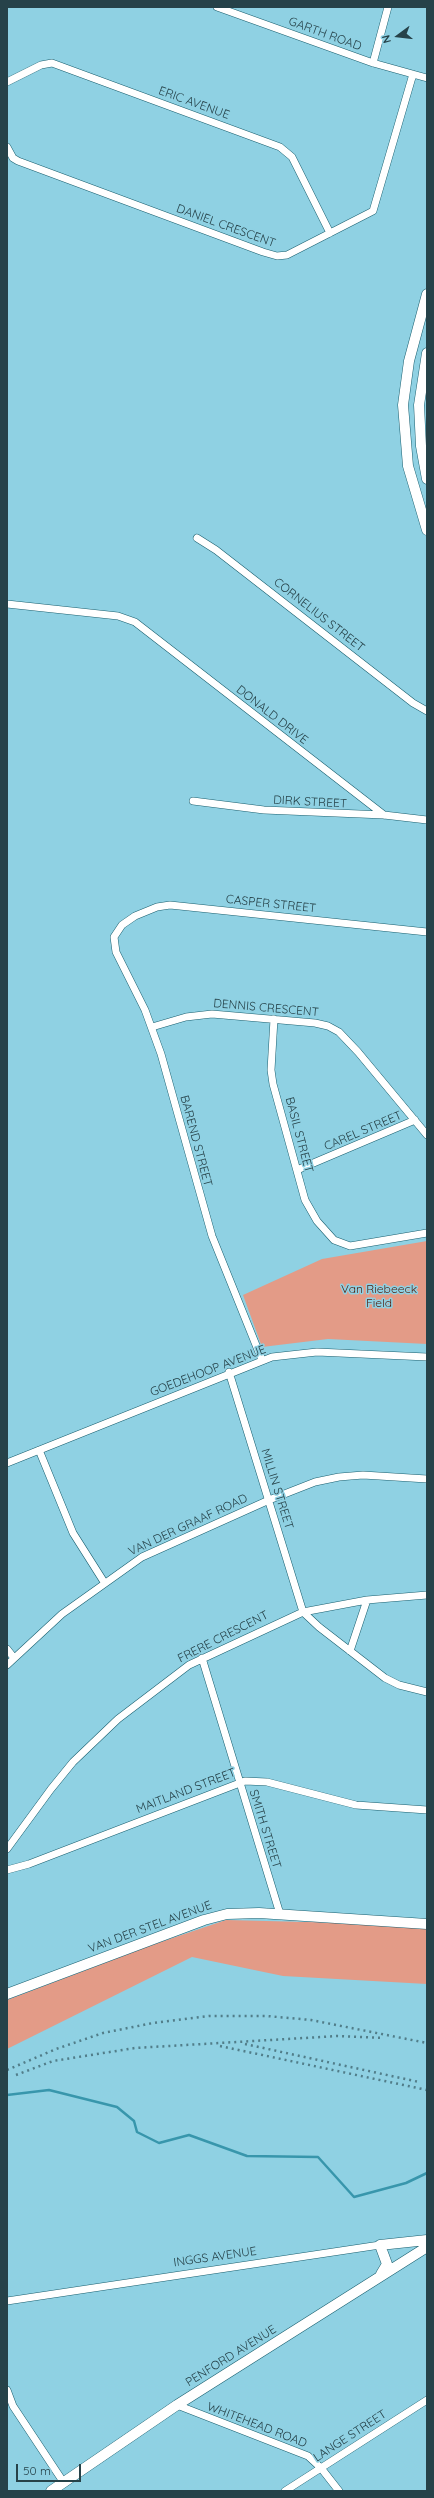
<!DOCTYPE html>
<html>
<head>
<meta charset="utf-8">
<style>
  body { margin:0 }
  #map { position:relative; width:434px; height:2498px; overflow:hidden; background:#8fd1e3; font-family:Quicksand,sans-serif }
  canvas { display:block }
  .frame { position:absolute; inset:0; border:8px solid #264249; pointer-events:none }
  .north { position:absolute; left:378px; top:16px; width:40px; height:40px; -webkit-text-stroke:3px #8fd1e3; paint-order:stroke; rotate:255deg; font-size:11px; font-weight:700; line-height:16px; text-align:center; color:#264249 }
  .north::after { content:''; display:block; margin:auto; width:14px; height:18px; background:#264249; clip-path:polygon(50% 0,100% 100%,50% 72%,0 100%) }
  .scale { position:absolute; left:16px; top:2464px; width:65px; height:18px; box-sizing:border-box; border:2px solid #264249; border-top:0; padding-left:5px; font-size:12px; line-height:14px; white-space:nowrap; color:#264249; -webkit-text-stroke:3px #8fd1e3; paint-order:stroke }
</style>
</head>
<body>
<div id="map">
<canvas width="434" height="2498"></canvas>
<div class="frame"></div>
<div class="north">N</div>
<div class="scale">50 m</div>
</div>
<script>
const c = document.querySelector('canvas').getContext('2d');
c.lineJoin = 'round';
function fill(path, color) { c.fillStyle = color; c.fill(path, 'evenodd'); }
const shape = rows => new Path2D(rows.map(r => 'M' + r).join(''));
function strokePath(path, color, width, dash) { c.strokeStyle = color; c.lineWidth = width; c.lineCap = dash ? 'butt' : 'round'; c.setLineDash(dash || []); c.stroke(path); }
function write(font, color, halo, rows, align = 'center') {
  c.font = font + ' Quicksand,sans-serif'; c.lineWidth = 3; c.setLineDash([]); c.textBaseline = 'middle'; c.strokeStyle = halo; c.fillStyle = color; for (const [text, x, y, turn = 0] of rows) {
    c.save(); c.translate(x, y); c.rotate((+turn || 0) * Math.PI / 180); c.textAlign = isNaN(turn) ? turn : align; if (halo) c.strokeText(text, 0, 0); c.fillText(text, 0, 0); c.restore();
  }
}
fill(shape([
  [427,1241,427,1344,328,1339,262,1347,243,1295,322,1259],
  [226,1920,427,1925,427,1984,283,1976,192,1957,7,2049,7,2000,149,1946]
]), '#e39b87');
strokePath(shape([
  [7,2095,49,2090,117,2107,134,2121,137,2132,159,2143,189,2135,247,2156,318,2157,354,2197,406,2183,427,2173]
]), '#3896ac', 2.5);
const street = shape([
  [217,7,373,63,427,78],
  [373,63,388,7],
  [7,82,41,65,52,63,280,147,292,157,330,233],
  [7,147,13,158,18,161,263,252,277,256,287,255,373,211,413,74],
  [197,538,216,550,413,703,427,711],
  [7,604,118,616,135,622,384,815],
  [193,801,264,810,384,815,427,820],
  [274,1019,271,1070,273,1084,305,1200,317,1221,334,1240,350,1246,427,1233],
  [152,1027,186,1017,212,1014,315,1023,328,1026,339,1032,358,1052,427,1135],
  [297,1170,415,1120],
  [262,1360,212,1236,161,1054,145,1010,116,952,114,937,122,925,135,916,157,907,170,905,427,932],
  [229,1372,303,1612,319,1627,385,1678,399,1685,427,1692],
  [39,1450,73,1533,104,1582],
  [7,1463,272,1357,317,1352,427,1357],
  [7,1649,14,1658],
  [350,1651,367,1600],
  [202,1658,280,1914],
  [7,1665,62,1614,142,1557,269,1500,315,1482,339,1477,363,1475,427,1479],
  [7,1849,51,1789,73,1762,118,1719,189,1665,303,1612,367,1600,427,1595],
  [7,1870,29,1864,245,1781,267,1782,356,1805,427,1810],
  [7,2301,380,2245],
  [7,2390,13,2406,64,2483],
  [177,2405,308,2456,321,2468,339,2491],
  [285,2491,427,2400]
]);
const secondary = shape([
  [427,294,409,361,403,405,408,466,427,530],
  [427,353,419,405,421,446,427,479],
  [7,1994,204,1920,227,1914,259,1913,427,1924],
  [381,2274,387,2264,380,2245,427,2240],
  [51,2491,177,2405,427,2247]
]);
strokePath(street, '#195f6f', 8);
strokePath(secondary, '#195f6f', 11);
strokePath(street, '#fff', 7);
strokePath(secondary, '#fff', 10);
strokePath(shape([
  [245,2044,419,2082],
  [220,2046,427,2090],
  [7,2070,56,2049,103,2033,153,2023,209,2016,267,2016,311,2020,427,2043],
  [16,2075,53,2061,135,2048,338,2036,383,2038]
]), '#517d89', 2.5, [2, 4]);
write('12px', '#264249', '#8fd1e3', [
  ["GARTH ROAD",325,34,20],
  ["ERIC AVENUE",194,103,20],
  ["DANIEL CRESCENT",226,226,20],
  ["CORNELIUS STREET",319,615,38],
  ["DONALD DRIVE",272,715,38],
  ["DIRK STREET",310,802,3],
  ["CASPER STREET",271,904,6],
  ["DENNIS CRESCENT",266,1008,5],
  ["CAREL STREET",363,1131,-23],
  ["BASIL STREET",299,1135,75],
  ["BAREND STREET",196,1141,75],
  ["GOEDEHOOP AVENUE",208,1371,-21],
  ["MILLIN STREET",277,1489,73],
  ["VAN DER GRAAF ROAD",188,1525,-25],
  ["FRERE CRESCENT",223,1637,-27],
  ["MAITLAND STREET",186,1791,-21],
  ["SMITH STREET",265,1829,73],
  ["VAN DER STEL AVENUE",150,1927,-20],
  ["INGGS AVENUE",215,2257,-8],
  ["PENFORD AVENUE",231,2356,-32],
  ["WHITEHEAD ROAD",257,2425,21],
  ["LANGE STREET",350,2436,-33]
]);
write('12px', '#531b0b', '#8fd1e3', [
  ["Van Riebeeck",379,1289],
  ["Field",379,1303]
]);
</script>
</body>
</html>
